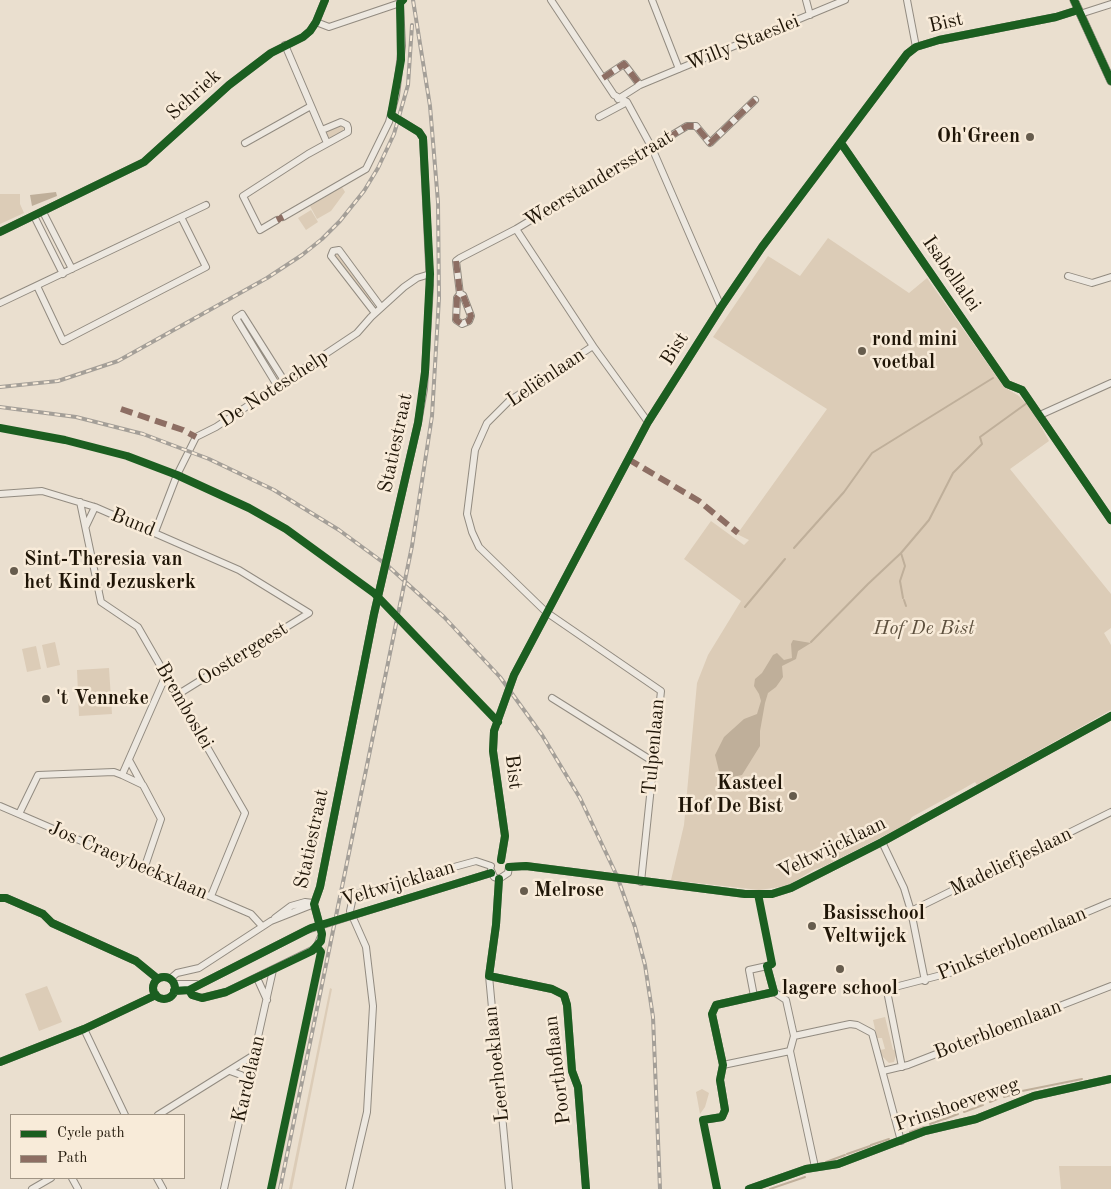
<!DOCTYPE html>
<html>
<head>
<meta charset="utf-8">
<style>
  body { margin:0 }
  #map { position:relative; width:1111px; height:1189px; overflow:hidden; background:#eadfcf; font-family:"Old Standard TT",serif }
  canvas { display:block }
  .legend { position:absolute; left:10px; top:1114px; width:175px; height:65px; box-sizing:border-box; background:#f8ebd9; border:1px solid #a19585; margin:0; padding:6px 9px; list-style:none; font-size:15px; color:#1f1507 }
  .legend li { display:flex; align-items:center; gap:10px; height:25px }
  .legend b { width:25px; border:1px solid #a19585 }
</style>
</head>
<body>
<div id="map">
<canvas width="1111" height="1189"></canvas>
<ul class="legend">
<li><b style="height:6px;background:#1b5e20"></b>Cycle path</li>
<li><b style="height:6px;background:#8d6e63"></b>Path</li>
</ul>
</div>
<script>
const c = document.querySelector('canvas').getContext('2d');
c.lineJoin = 'round';
function fill(path, color) { c.fillStyle = color; c.fill(path, 'evenodd'); }
const shape = rows => new Path2D(rows.map(r => 'M' + r).join(''));
function strokePath(path, color, width, dash) { c.strokeStyle = color; c.lineWidth = width; c.lineCap = dash ? 'butt' : 'round'; c.setLineDash(dash || []); c.stroke(path); }
function write(font, color, halo, rows, align = 'center') {
  c.font = font + ' "Old Standard TT",serif'; c.lineWidth = 5; c.setLineDash([]); c.textBaseline = 'middle'; c.strokeStyle = halo; c.fillStyle = color; for (const [text, x, y, turn = 0] of rows) {
    c.save(); c.translate(x, y); c.rotate((+turn || 0) * Math.PI / 180); c.textAlign = isNaN(turn) ? turn : align; if (halo) c.strokeText(text, 0, 0); c.fillText(text, 0, 0); c.restore();
  }
}
fill(shape([
  [341,124,344,127,343,131,331,138,327,137,326,131],
  [342,187,345,192,331,211,317,219,310,206],
  [0,194,20,194,20,204,24,213,0,224],
  [311,210,318,222,306,230,298,218],
  [828,238,909,293,927,278,1004,387,1019,396,1032,410,1049,441,1010,469,1111,594,1111,628,1104,633,1111,645,1111,710,977,785,975,782,963,789,912,817,907,824,823,867,815,869,787,886,759,890,671,880,684,825,697,683,708,655,741,601,684,559,711,521,744,545,749,540,737,534,738,533,827,409,713,337,768,256,800,276],
  [337,252,372,300,369,302,334,255],
  [55,642,60,665,47,668,42,645],
  [36,646,41,669,27,672,22,649],
  [109,668,112,714,79,716,77,670],
  [327,944,276,1189,272,1189,319,960],
  [47,986,62,1022,39,1031,25,994],
  [330,988,332,989,292,1189,289,1189],
  [885,1017,893,1050,896,1049,897,1052,894,1062,889,1063,882,1056,880,1050,885,1049,882,1038,877,1038,873,1020],
  [702,1089,709,1093,705,1107,700,1114,696,1092],
  [1059,1166,1111,1166,1111,1189,1061,1189]
]), '#dcccb7');
fill(shape([
  [56,192,57,196,32,206,30,195],
  [793,640,811,643,798,651,796,659,782,666,783,677,776,687,768,693,765,703,760,731,760,746,742,775,728,778,719,771,715,755,724,737,744,719,757,714,761,701,759,694,754,686,755,679,762,673,773,655,777,653,784,660,792,658,791,644]
]), '#bfaf9a');
strokePath(shape([
  [794,548,844,492,872,453,993,378],
  [901,553,905,566,900,581,903,598],
  [904,600,906,606],
  [745,607,785,559],
  [811,642,868,584,901,553,929,520,953,473,982,444,980,437,1027,403],
  [1022,1091,1082,1079],
  [1004,1097,1021,1092],
  [990,1102,997,1099],
  [964,1112,983,1105],
  [945,1119,958,1114],
  [930,1124,944,1119],
  [910,1132,924,1127],
  [871,1145,889,1139],
  [847,1154,870,1146],
  [826,1162,845,1155],
  [770,1189,805,1177]
]), '#bfaf9a', 2);
const minor = shape([
  [551,0,614,95,627,102,652,148,721,307],
  [652,0,679,69],
  [806,0,810,15],
  [907,0,916,47],
  [1080,14,1111,4],
  [316,22,329,27,400,3],
  [285,45,327,143],
  [603,78,624,64,640,85],
  [618,99,640,85,845,0],
  [599,117,627,102],
  [245,143,311,106],
  [841,143,1007,384,1022,390,1111,520],
  [43,212,72,269],
  [34,216,63,274],
  [283,217,366,169,389,122,396,95,402,46,400,3],
  [277,220,260,230,243,196,308,154,348,132,348,128,347,125,341,122,322,130],
  [516,229,593,346,648,422],
  [0,232,144,162,229,85,271,53,303,37,310,31,316,22,325,0],
  [1068,276,1092,283,1111,277],
  [37,286,63,341,206,267,181,217],
  [460,294,463,295,471,316,469,321,462,324,456,320,457,298,460,294,456,261,460,258,516,229,687,126,696,126,710,143,755,100],
  [0,303,206,205],
  [375,313,331,256,333,251,339,250,381,307],
  [593,346,509,401,487,423,475,450,467,514,472,532,479,547,546,612,661,691,641,882],
  [278,387,236,318,242,314,285,382],
  [1040,415,1111,383],
  [0,494,42,491,95,507,239,570,309,613,177,695],
  [80,502,101,602,138,627,245,813,211,896],
  [86,526,95,507],
  [155,532,177,475,196,437,216,427,357,333,371,317,404,287,417,278,430,274],
  [552,698,654,762],
  [129,760,142,784],
  [122,775,166,675],
  [0,806,251,914,262,926],
  [19,814,38,775,114,772,122,775,143,785,161,819,144,869],
  [882,842,904,888,911,911,925,981],
  [501,860,505,836,493,751,494,731,514,675,648,422,721,307,762,247,907,54,916,47,939,40,1056,17,1078,10],
  [509,867,526,866,745,894,772,894,791,888,882,842,1111,716],
  [491,870,494,877,499,879,508,873,509,867],
  [499,879,496,925,489,976,509,1189],
  [0,898,6,898,43,914,52,923,136,961,158,979],
  [314,904,320,887,374,614,418,423,424,389,430,285,423,138,419,132,391,115],
  [367,911,491,873],
  [911,911,1111,812],
  [275,918,291,906,305,902,313,903],
  [489,976,552,989,564,995,567,1005,572,1071,578,1087,586,1189],
  '153 988a11 11 0 1 1 22 0a11 11 0 1 1-22 0Z',
  [257,978,267,1000],
  [170,979,177,973,199,968,271,921,314,904],
  [175,984,196,984],
  [189,990,192,995,202,998,226,992,316,948,322,934,314,904],
  [174,991,189,990,307,930],
  [754,996,749,970,767,966,774,992,786,1000,794,1036,790,1051,815,1167],
  [84,1029,125,1115],
  [794,1036,850,1024,857,1025,872,1033,901,1141],
  [0,1062,84,1029,156,995],
  [723,1065,790,1051],
  [902,1067,887,991,891,988,957,971,1054,926,1111,902],
  [230,1071,241,1075,247,1088],
  [883,1071,908,1065,1111,986],
  [158,1115,254,1055],
  [710,1119,722,1117,725,1110,720,1080,723,1065,712,1014,716,1005,774,992],
  [72,1178,78,1189],
  [157,1178,163,1189],
  [32,1189,51,1178],
  [224,1189,273,970],
  [349,1189,367,1112,373,1006,366,947,350,911,353,897,359,893,476,861,491,866],
  [749,1189,806,1169,838,1164,925,1131,976,1119,1034,1096,1111,1079]
]);
const major = shape([
  [1074,0,1111,81]
]);
strokePath(minor, '#928b80', 8);
strokePath(major, '#766f65', 9);
strokePath(minor, '#ede8e0', 6);
strokePath(major, '#ebe4db', 8);
const rail = shape([
  [0,387,58,381,118,361,267,278,302,255,322,239,340,221,364,191,378,168,394,134,408,85,412,25],
  [0,407,76,417,143,434,209,459,274,490,339,530,388,566,444,617,500,677,542,735,580,798,617,876,635,927,645,965,653,1017,660,1189],
  [280,1189,412,546,432,416,439,298,438,202,430,106,413,0]
]);
strokePath(rail, '#a49f98', 4);
strokePath(rail, '#f8ebd9', 2, [5.5]);
const minorBridge = shape([
  [307,930,367,911]
]);
strokePath(minorBridge, '#928b80', 8, []);
strokePath(minorBridge, '#ede8e0', 6);
strokePath(shape([
  [603,78,624,64,640,85],
  [652,148,687,126,696,126,710,143,755,100],
  [277,220,283,217],
  [456,261,460,294,457,298,456,320,462,324,469,321,471,316,463,295,460,294],
  [121,409,183,430,196,437],
  [628,459,699,501,738,533]
]), '#8d6e63', 6, [12, 6]);
strokePath(shape([
  [1074,0,1111,81],
  [841,143,1007,384,1022,390,1111,520],
  [0,232,144,162,229,85,271,53,303,37,310,31,316,22,325,0],
  [0,428,65,440,127,456,177,475,249,508,286,529,374,593,498,722],
  [501,860,505,836,493,751,494,731,514,675,648,422,721,307,762,247,907,54,916,47,939,40,1056,17,1078,10],
  [509,867,526,866,745,894,772,894,791,888,882,842,1111,716],
  [499,879,496,925,489,976,552,989,564,995,567,1005,572,1071,578,1087,586,1189],
  [0,898,6,898,43,914,52,923,136,961,158,979],
  '153 988a11 11 0 1 1 22 0a11 11 0 1 1-22 0Z',
  [189,990,192,995,202,998,226,992,312,951,321,941,322,934,314,904,320,887,374,614,418,423,425,372,430,274,423,138,419,132,391,115,401,60,400,3,403,0],
  [174,991,189,990,311,928,491,873],
  [0,1062,84,1029,156,995],
  [271,1189,321,952,317,947],
  [717,1189,703,1120,722,1117,725,1110,720,1080,723,1065,712,1014,716,1005,774,992,767,966,772,964,758,894],
  [749,1189,806,1169,838,1164,925,1131,976,1119,1034,1096,1111,1079]
]), '#1b5e20', 8);
for (const [x, y, r, color] of [
  [1030,137,5,"#665c4d"],
  [862,351,5,"#665c4d"],
  [14,571,5,"#665c4d"],
  [46,699,5,"#665c4d"],
  [793,796,5,"#665c4d"],
  [524,891,5,"#665c4d"],
  [812,926,5,"#665c4d"],
  [840,969,5,"#665c4d"]
]) { const dot = new Path2D(); dot.arc(x, y, r, 0, 2 * Math.PI); c.fillStyle = color; c.fill(dot); strokePath(dot, '#f8ebd9', 2); }
write('20px', '#1f1507', '#f8ebd9', [
  ["Bist",946,23,-13],
  ["Willy Staeslei",743,43,-22],
  ["Schriek",194,95,-42],
  ["Weerstandersstraat",599,179,-31],
  ["Isabellalei",951,274,55],
  ["Bist",675,349,-58],
  ["Leliënlaan",546,378,-34],
  ["De Noteschelp",274,389,-33],
  ["Statiestraat",396,443,-78],
  ["Bund",133,523,22],
  ["Oostergeest",243,654,-32],
  ["Bremboslei",184,706,60],
  ["Tulpenlaan",654,747,-85],
  ["Bist",513,772,83],
  ["Statiestraat",312,839,-78],
  ["Veltwijcklaan",832,848,-26],
  ["Jos Craeybeckxlaan",128,861,23],
  ["Madeliefjeslaan",1011,862,-26],
  ["Veltwijcklaan",398,884,-17],
  ["Pinksterbloemlaan",1012,944,-23],
  ["Boterbloemlaan",998,1030,-21],
  ["Leerhoeklaan",497,1064,-96],
  ["Poorthoflaan",558,1070,-97],
  ["Kardelaan",249,1079,-77],
  ["Prinshoeveweg",957,1105,-19]
]);
write('bold 20px', '#1f1507', '#f8ebd9', [
  ["Oh'Green",1020,137,"right"],
  ["rond mini",872,340],
  ["voetbal",872,363],
  ["Sint-Theresia van",24,560],
  ["het Kind Jezuskerk",24,583],
  ["'t Venneke",56,699],
  ["Kasteel",783,784,"right"],
  ["Hof De Bist",783,807,"right"],
  ["Melrose",534,891],
  ["Basisschool",822,914],
  ["Veltwijck",822,937],
  ["lagere school",840,989,"center"]
], 'left');
write('italic 20px', '#5d503e', '#f8ebd9', [
  ["Hof De Bist",924,629]
]);
</script>
</body>
</html>
